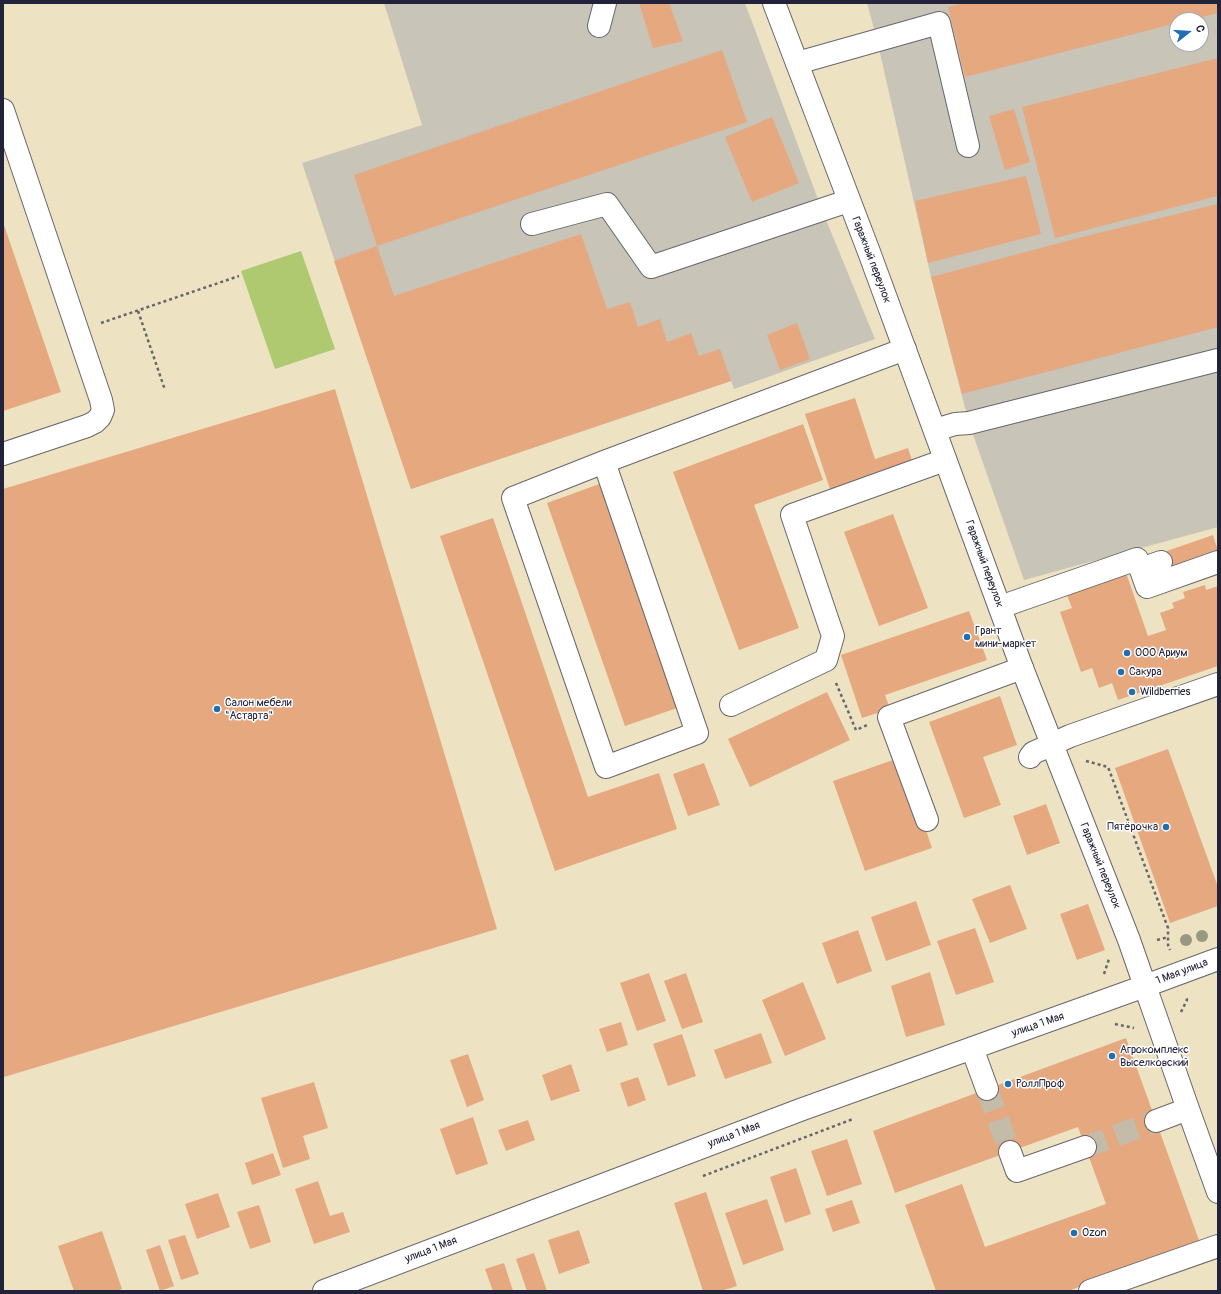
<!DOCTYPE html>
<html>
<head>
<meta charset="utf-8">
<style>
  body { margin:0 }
  #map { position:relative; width:1221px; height:1294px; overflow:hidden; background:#ede3c3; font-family:Pangolin,sans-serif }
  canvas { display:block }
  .frame { position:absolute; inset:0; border:4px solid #22223b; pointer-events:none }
  .north { position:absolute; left:1169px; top:12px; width:40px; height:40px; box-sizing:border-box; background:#fff; border:1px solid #a7a7b1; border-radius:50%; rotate:73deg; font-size:11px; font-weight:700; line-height:16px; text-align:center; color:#22223b }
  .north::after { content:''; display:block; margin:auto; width:14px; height:18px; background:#1f6fb2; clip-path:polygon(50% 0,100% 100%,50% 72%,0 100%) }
</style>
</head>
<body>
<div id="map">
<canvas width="1221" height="1294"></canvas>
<div class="frame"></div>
<div class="north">С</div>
</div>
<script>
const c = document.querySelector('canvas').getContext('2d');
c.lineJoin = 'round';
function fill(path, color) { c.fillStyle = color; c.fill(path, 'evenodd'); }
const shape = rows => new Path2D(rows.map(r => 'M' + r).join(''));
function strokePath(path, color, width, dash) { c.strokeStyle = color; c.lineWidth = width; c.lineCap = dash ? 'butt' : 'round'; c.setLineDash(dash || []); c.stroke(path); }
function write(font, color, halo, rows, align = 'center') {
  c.font = font + ' Pangolin,sans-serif'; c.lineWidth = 3; c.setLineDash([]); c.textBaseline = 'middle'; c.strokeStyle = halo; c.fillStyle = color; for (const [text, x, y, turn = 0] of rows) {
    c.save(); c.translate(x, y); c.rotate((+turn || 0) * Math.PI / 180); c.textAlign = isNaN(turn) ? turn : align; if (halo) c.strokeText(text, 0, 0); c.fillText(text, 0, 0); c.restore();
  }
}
fill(shape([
  [384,3,745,3,822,210,875,339,734,389,731,381,411,489,302,163,422,125],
  [867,3,1218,3,1218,527,1024,580,969,423,931,277,877,40],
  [1177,20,1201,20,1201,44,1177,44]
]), '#c8c4b8');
fill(shape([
  [301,251,335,349,275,369,241,271]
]), '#aec96f');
fill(shape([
  [639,3,669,3,683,41,653,48],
  [963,3,1218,3,1218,13,1190,20,1177,20,1177,23,965,77,948,7],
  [722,50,747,122,377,246,354,175],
  [1218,58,1218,196,1055,238,1022,107],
  [1014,109,1030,162,1005,170,989,116],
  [772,117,799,183,752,202,725,137],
  [1026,176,1041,234,928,263,915,201],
  [1218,204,1218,327,962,394,931,277,1086,236],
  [3,222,61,392,3,411],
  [581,234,607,309,630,302,638,327,660,319,667,342,691,333,699,356,720,349,731,381,411,489,334,261,377,246,394,296],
  [797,323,810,359,780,370,767,335],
  [335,389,497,929,4,1077,3,489],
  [855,398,875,459,908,448,915,470,832,495,805,414],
  [803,424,823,480,754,505,799,628,739,650,673,472],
  [602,483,680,707,625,726,547,503],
  [893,514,928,608,879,626,844,532],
  [493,518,588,797,659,773,677,829,555,871,440,536],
  [1213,535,1218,551,1164,570,1158,554],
  [1125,570,1148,636,1166,630,1160,613,1174,608,1172,603,1185,598,1183,592,1205,585,1206,590,1218,586,1218,666,1118,700,1112,683,1099,688,1092,668,1081,672,1060,612,1072,608,1065,590],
  [969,611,987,660,885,695,890,709,862,718,841,655],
  [827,692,850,740,750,787,728,739],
  [1000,696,1017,745,983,757,1001,805,964,818,929,722],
  [1168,749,1218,887,1218,906,1170,923,1115,768],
  [893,760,905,794,913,792,932,848,865,871,833,781],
  [704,763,720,805,688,816,673,774],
  [1046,804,1060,843,1027,855,1013,816],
  [1010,885,1027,929,990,943,972,899],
  [916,901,931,945,886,961,871,917],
  [1088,904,1105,950,1077,960,1060,914],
  [975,928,994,982,956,995,937,941],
  [858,930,872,971,837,984,822,943],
  [930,972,945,1025,906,1037,891,986],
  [649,973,666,1021,637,1031,620,983],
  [686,973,703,1022,682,1029,664,981],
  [803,982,826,1039,785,1056,762,1000],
  [621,1022,628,1045,607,1052,599,1029],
  [761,1033,772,1063,725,1079,714,1050],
  [682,1034,696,1076,668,1086,653,1044],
  [1126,1038,1200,1243,1068,1291,936,1291,905,1205,962,1184,985,1247,1106,1204,1078,1127,895,1193,873,1131],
  [468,1054,484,1100,467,1107,450,1060],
  [571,1064,580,1091,551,1101,542,1075],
  [638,1077,646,1100,628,1107,620,1083],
  [314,1082,328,1128,303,1136,310,1159,283,1168,261,1098],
  [473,1117,488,1164,456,1175,440,1129],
  [528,1120,535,1140,506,1151,498,1130],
  [847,1139,862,1184,827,1196,811,1151],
  [273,1153,281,1175,252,1185,245,1163],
  [796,1168,811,1214,785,1223,770,1177],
  [318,1181,330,1216,343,1212,350,1232,314,1244,295,1189],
  [706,1192,737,1286,721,1291,703,1291,674,1203],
  [218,1193,230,1227,197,1239,185,1204],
  [767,1199,784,1250,743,1265,725,1213],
  [852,1200,860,1223,833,1232,825,1209],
  [259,1205,271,1242,250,1249,237,1212],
  [579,1230,590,1263,559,1274,548,1240],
  [102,1231,122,1289,116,1291,74,1291,58,1246],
  [185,1235,199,1274,181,1280,168,1240],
  [160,1245,174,1286,160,1291,146,1250],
  [534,1253,547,1291,527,1291,516,1259],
  [504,1263,513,1291,493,1291,485,1269]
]), '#e6a87f');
strokePath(shape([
  [987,1089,1010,1152],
  [1085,1147,1156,1121]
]), '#c4bca8', 22, [22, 11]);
const minor = shape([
  [599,26,605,3],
  [797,63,939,23,968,146],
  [3,110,101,400,103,410,100,417,95,422,87,426,3,454],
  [532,224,607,204,651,267,848,201],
  [935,430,955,424,969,423,1218,360],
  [604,462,697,733,606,767,513,498,604,462,905,349],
  [1141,569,1161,562],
  [1000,607,1137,559,1147,587,1218,562],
  [731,705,826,660,833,636,792,515,945,460],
  [1030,757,1033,753,1070,736,1218,684],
  [927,820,889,717,1022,668],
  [972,1048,987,1089],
  [1156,1121,1188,1109],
  [1010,1152,1017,1171,1085,1147],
  [324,1291,800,1110,1145,986,1188,1109,1218,1192],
  [1090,1291,1218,1246]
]);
const major = shape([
  [774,3,869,252,1022,668,1129,940,1145,986,1218,959]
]);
strokePath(minor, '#69666b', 24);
strokePath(major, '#69666b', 24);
strokePath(shape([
  [138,311,165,390],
  [101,323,239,276],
  [836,683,856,730,867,725],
  [1086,761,1108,767,1168,928,1168,945,1170,950],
  [1157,940,1168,937],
  [1104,974,1109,959],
  [1181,1012,1187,1000,1186,997],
  [1115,1024,1134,1028],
  [703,1176,853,1119]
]), '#69666b', 2.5, [3, 3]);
strokePath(minor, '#fff', 22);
strokePath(major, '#fff', 22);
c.fillStyle = '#989982';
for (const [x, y] of [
  [1202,936],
  [1186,940]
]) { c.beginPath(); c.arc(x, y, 6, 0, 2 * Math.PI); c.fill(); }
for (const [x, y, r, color] of [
  [967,637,4,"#1f6fb2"],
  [1127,653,4,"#1f6fb2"],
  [1121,672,4,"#1f6fb2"],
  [1132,692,4,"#1f6fb2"],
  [217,709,4,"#1f6fb2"],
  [1166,827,4,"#1f6fb2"],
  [1112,1056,4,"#1f6fb2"],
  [1008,1084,4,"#1f6fb2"],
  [1074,1233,4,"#1f6fb2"]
]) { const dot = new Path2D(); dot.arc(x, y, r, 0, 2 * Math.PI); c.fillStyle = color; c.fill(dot); strokePath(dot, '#fff', 1.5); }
write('11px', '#22223b', '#fff', [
  ["Гаражный переулок",871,260,69],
  ["Гаражный переулок",984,564,70],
  ["Гаражный переулок",1100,866,68],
  ["1 Мая улица",1182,972,-21],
  ["улица 1 Мая",1038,1025,-19],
  ["улица 1 Мая",734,1135,-21],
  ["улица 1 Мая",431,1250,-21]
]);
write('11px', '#22223b', '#fff', [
  ["Грант",975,631],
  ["мини-маркет",975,644],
  ["ООО Ариум",1135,653],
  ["Сакура",1129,672],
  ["Wildberries",1140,692],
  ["Салон мебели",225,703],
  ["\"Астарта\"",225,716],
  ["Пятёрочка",1158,827,"right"],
  ["Агрокомплекс",1120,1050],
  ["Выселковский",1120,1063],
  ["РоллПроф",1016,1084],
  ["Ozon",1082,1233]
], 'left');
</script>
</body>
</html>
